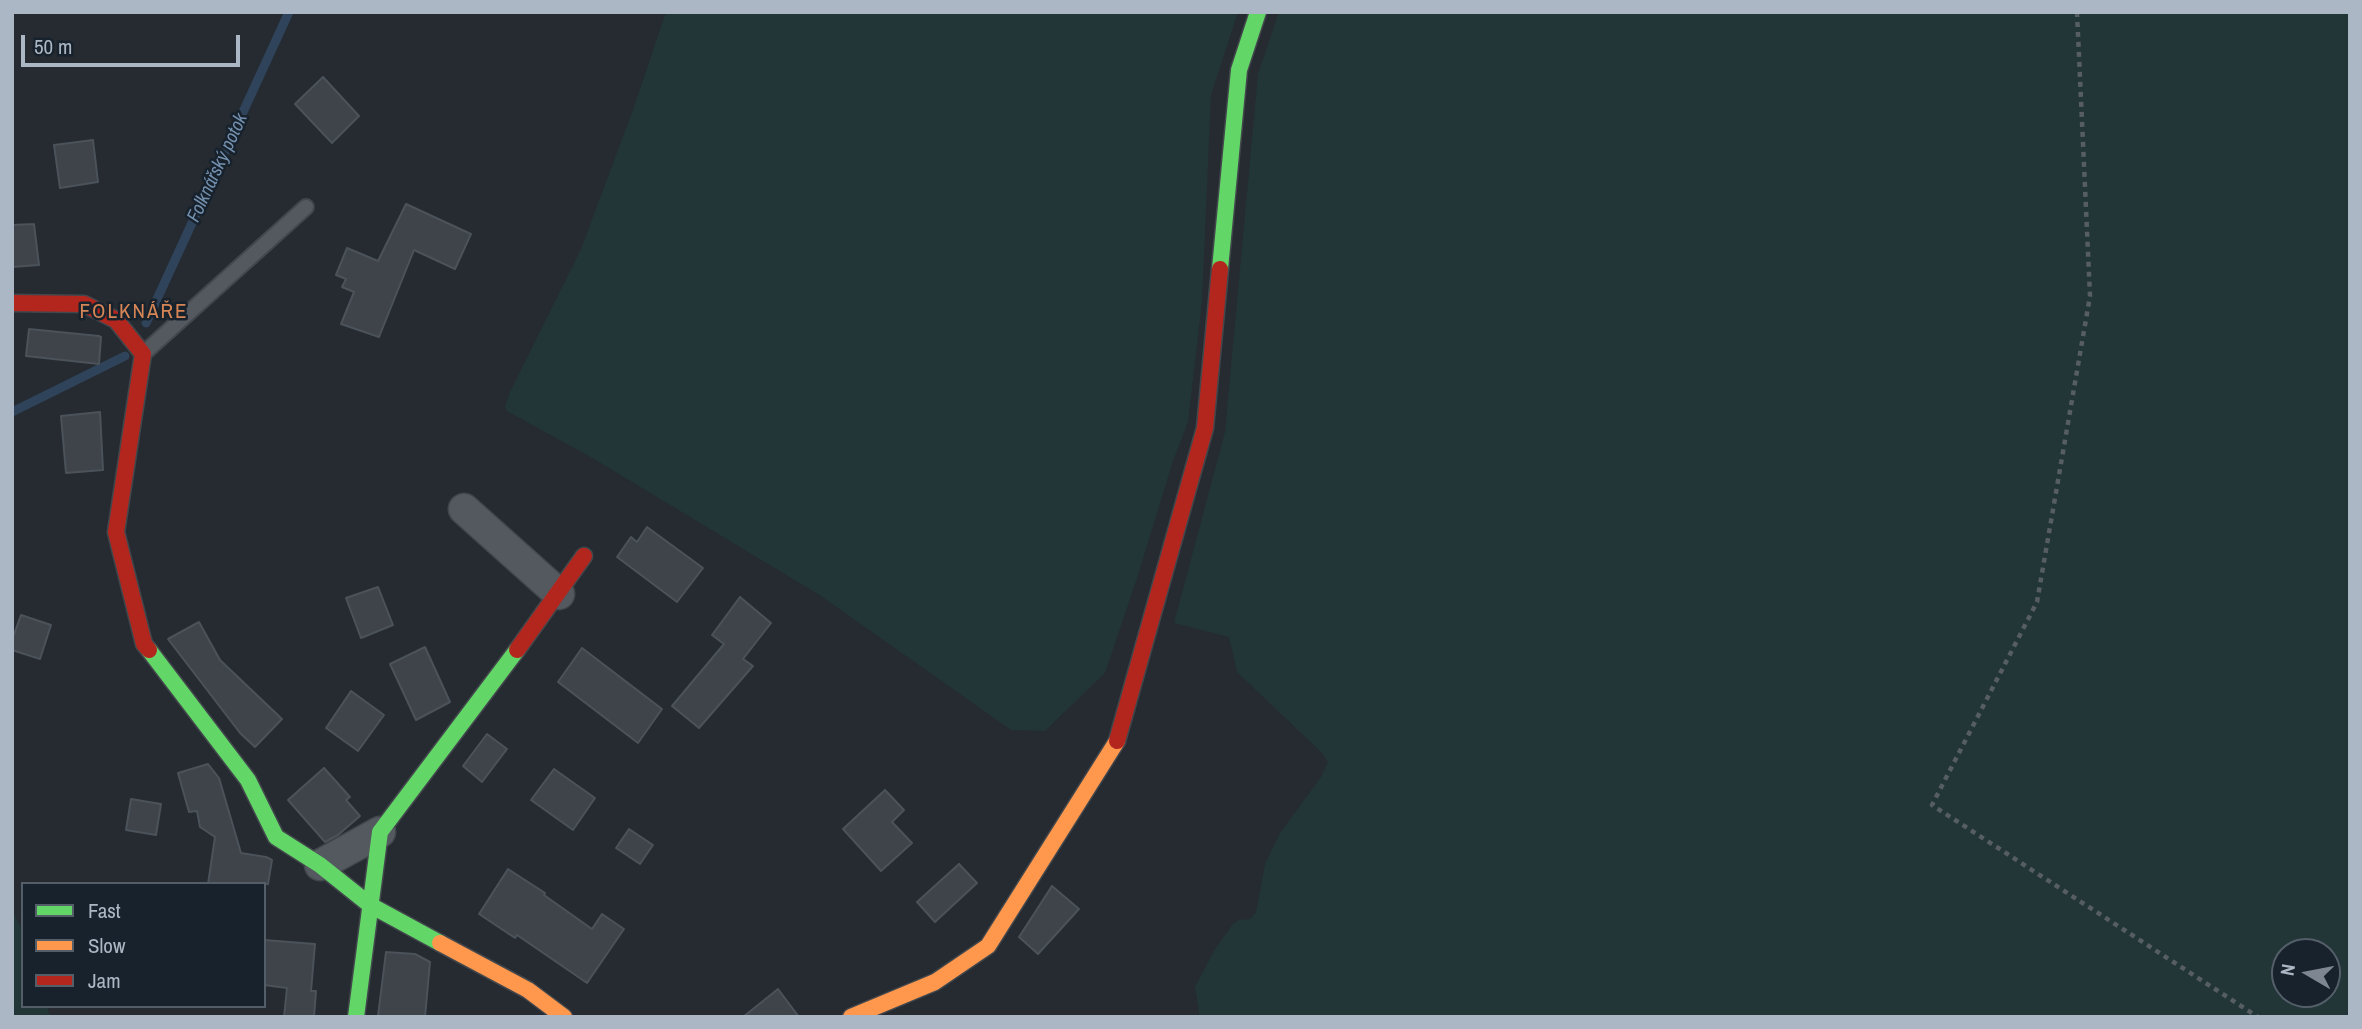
<!DOCTYPE html>
<html>
<head>
<meta charset="utf-8">
<style>
  body { margin:0 }
  #map { position:relative; width:2362px; height:1029px; overflow:hidden; background:#252b31; font-family:"Archivo Narrow",sans-serif }
  canvas { display:block }
  .frame { position:absolute; inset:0; border:14px solid #acb7c5; pointer-events:none }
  .legend { position:absolute; left:21px; top:882px; width:245px; height:126px; box-sizing:border-box; background:#18222c; border:2px solid #535e69; margin:0; padding:9px 12px; list-style:none; font-size:21px; color:#acb7c5 }
  .legend li { display:flex; align-items:center; gap:14px; height:35px }
  .legend b { width:35px; border:2px solid #535e69 }
  .north { position:absolute; left:2271px; top:938px; width:70px; height:70px; box-sizing:border-box; background:#18222c; border:2px solid #535e69; border-radius:50%; rotate:280deg; font-size:19px; font-weight:700; line-height:28px; text-align:center; color:#acb7c5 }
  .north::after { content:''; display:block; margin:auto; width:24px; height:32px; background:#7d8691; clip-path:polygon(50% 0,100% 100%,50% 72%,0 100%) }
  .scale { position:absolute; left:21px; top:35px; width:219px; height:32px; box-sizing:border-box; border:4px solid #acb7c5; border-top:0; padding-left:9px; font-size:21px; line-height:24px; white-space:nowrap; color:#acb7c5; -webkit-text-stroke:5px #18222c; paint-order:stroke }
</style>
</head>
<body>
<div id="map">
<canvas width="2362" height="1029"></canvas>
<div class="frame"></div>
<ul class="legend">
<li><b style="height:9px;background:#63d668"></b>Fast</li>
<li><b style="height:9px;background:#ff974d"></b>Slow</li>
<li><b style="height:9px;background:#b3261e"></b>Jam</li>
</ul>
<div class="north">N</div>
<div class="scale">50 m</div>
</div>
<script>
const c = document.querySelector('canvas').getContext('2d');
c.lineJoin = 'round';
function fill(path, color) { c.fillStyle = color; c.fill(path, 'evenodd'); }
const shape = rows => new Path2D(rows.map(r => 'M' + r).join(''));
function strokePath(path, color, width, dash) { c.strokeStyle = color; c.lineWidth = width; c.lineCap = dash ? 'butt' : 'round'; c.setLineDash(dash || []); c.stroke(path); }
function write(font, color, halo, rows, align = 'center') {
  c.font = font + ' "Archivo Narrow",sans-serif'; c.lineWidth = 5; c.setLineDash([]); c.textBaseline = 'middle'; c.strokeStyle = halo; c.fillStyle = color; for (const [text, x, y, turn = 0] of rows) {
    c.save(); c.translate(x, y); c.rotate((+turn || 0) * Math.PI / 180); c.textAlign = isNaN(turn) ? turn : align; if (halo) c.strokeText(text, 0, 0); c.fillText(text, 0, 0); c.restore();
  }
}
fill(shape([
  [666,12,1238,12,1211,95,1202,301,1188,422,1173,461,1139,572,1105,673,1045,731,1011,730,821,596,594,459,507,411,505,406,510,392,581,249,634,107],
  [1279,12,2350,12,2350,1017,1200,1017,1195,987,1215,949,1233,924,1239,920,1250,919,1256,912,1265,864,1280,833,1321,777,1328,762,1322,753,1237,672,1229,637,1174,623,1225,432,1258,74],
  [2285,952,2327,952,2327,994,2285,994],
  [12,909,23,932,23,1006,47,1006,50,1017,12,1017]
]), '#223537');
strokePath(shape([
  [146,323,289,12],
  [12,412,125,356]
]), '#2f435a', 9);
const building = shape([
  [323,77,359,116,332,143,295,104,323,77],
  [93,140,98,182,60,188,54,145,93,140],
  [406,204,471,234,455,269,414,250,379,337,341,324,354,292,342,287,346,279,336,275,347,248,378,261,406,204],
  [34,224,39,265,12,267,12,225,34,224],
  [29,329,99,336,101,337,99,364,26,356,29,329],
  [100,412,103,470,66,473,61,416,100,412],
  [647,527,703,568,677,602,617,557,631,537,637,542,647,527],
  [378,587,393,625,361,638,346,598,378,587],
  [740,597,771,623,743,659,753,666,699,728,672,706,724,644,712,635,740,597],
  [21,615,51,625,40,659,12,650,12,640,21,615],
  [199,622,220,660,282,719,255,747,240,733,168,639,199,622],
  [425,647,450,702,416,720,390,664,425,647],
  [582,648,662,709,638,743,558,682,582,648],
  [351,691,384,715,358,751,326,728,351,691],
  [487,734,507,749,482,782,463,766,487,734],
  [208,764,219,778,241,853,266,857,272,860,268,884,208,884,215,837,200,827,197,811,189,812,178,773,208,764],
  [324,768,350,797,346,800,360,816,338,835,325,842,288,800,324,768],
  [554,769,595,798,573,830,531,800,554,769],
  [885,790,904,810,892,822,912,843,881,871,843,829,885,790],
  [131,799,161,804,156,835,126,830,131,799],
  [629,829,653,845,640,864,616,848,629,829],
  [959,864,977,883,935,922,917,902,959,864],
  [508,869,545,893,544,895,592,929,602,914,624,929,587,983,517,935,515,938,479,914,508,869],
  [1052,886,1079,909,1038,954,1019,937,1052,886],
  [264,940,315,944,311,991,316,991,314,1017,284,1017,287,988,264,985,264,940],
  [386,952,415,954,430,962,425,1017,378,1016,386,952],
  [778,989,799,1017,743,1017,778,989]
]);
fill(building, '#3f444a');
strokePath(building, '#4b525a', 2);
const lane = shape([
  [144,353,306,207]
]);
const street = shape([
  [464,509,559,594],
  [320,865,380,832]
]);
const fast = shape([
  [1220,269,1239,70,1258,12],
  [149,650,248,780,276,837,320,865,370,905,440,943],
  [356,1017,380,832,517,650]
]);
const slow = shape([
  [440,943,528,990,564,1017],
  [851,1017,935,982,988,946,1117,741]
]);
const jam = shape([
  [12,303,84,304,116,320,143,354,116,532,144,644,149,650],
  [517,650,584,556],
  [1117,741,1205,428,1220,269]
]);
strokePath(lane, '#42474c', 18);
strokePath(street, '#42474c', 33);
strokePath(fast, '#42474c', 19);
strokePath(slow, '#42474c', 19);
strokePath(jam, '#42474c', 19);
strokePath(shape([
  [2077,12,2090,296,2037,602,1932,805,2258,1017]
]), '#565e64', 4.5, [5, 5]);
strokePath(lane, '#545960', 14);
strokePath(street, '#545960', 30);
strokePath(fast, '#63d668', 16);
strokePath(slow, '#ff974d', 16);
strokePath(jam, '#b3261e', 16);
write('italic 19px', '#7490af', '#18222c', [
  ["Folknářský potok",218,168,-65]
]);
c.letterSpacing = '2px';
write('21px', '#d68656', '#18222c', [
  ["FOLKNÁŘE",134,312]
]);
c.letterSpacing = '0px';
</script>
</body>
</html>
